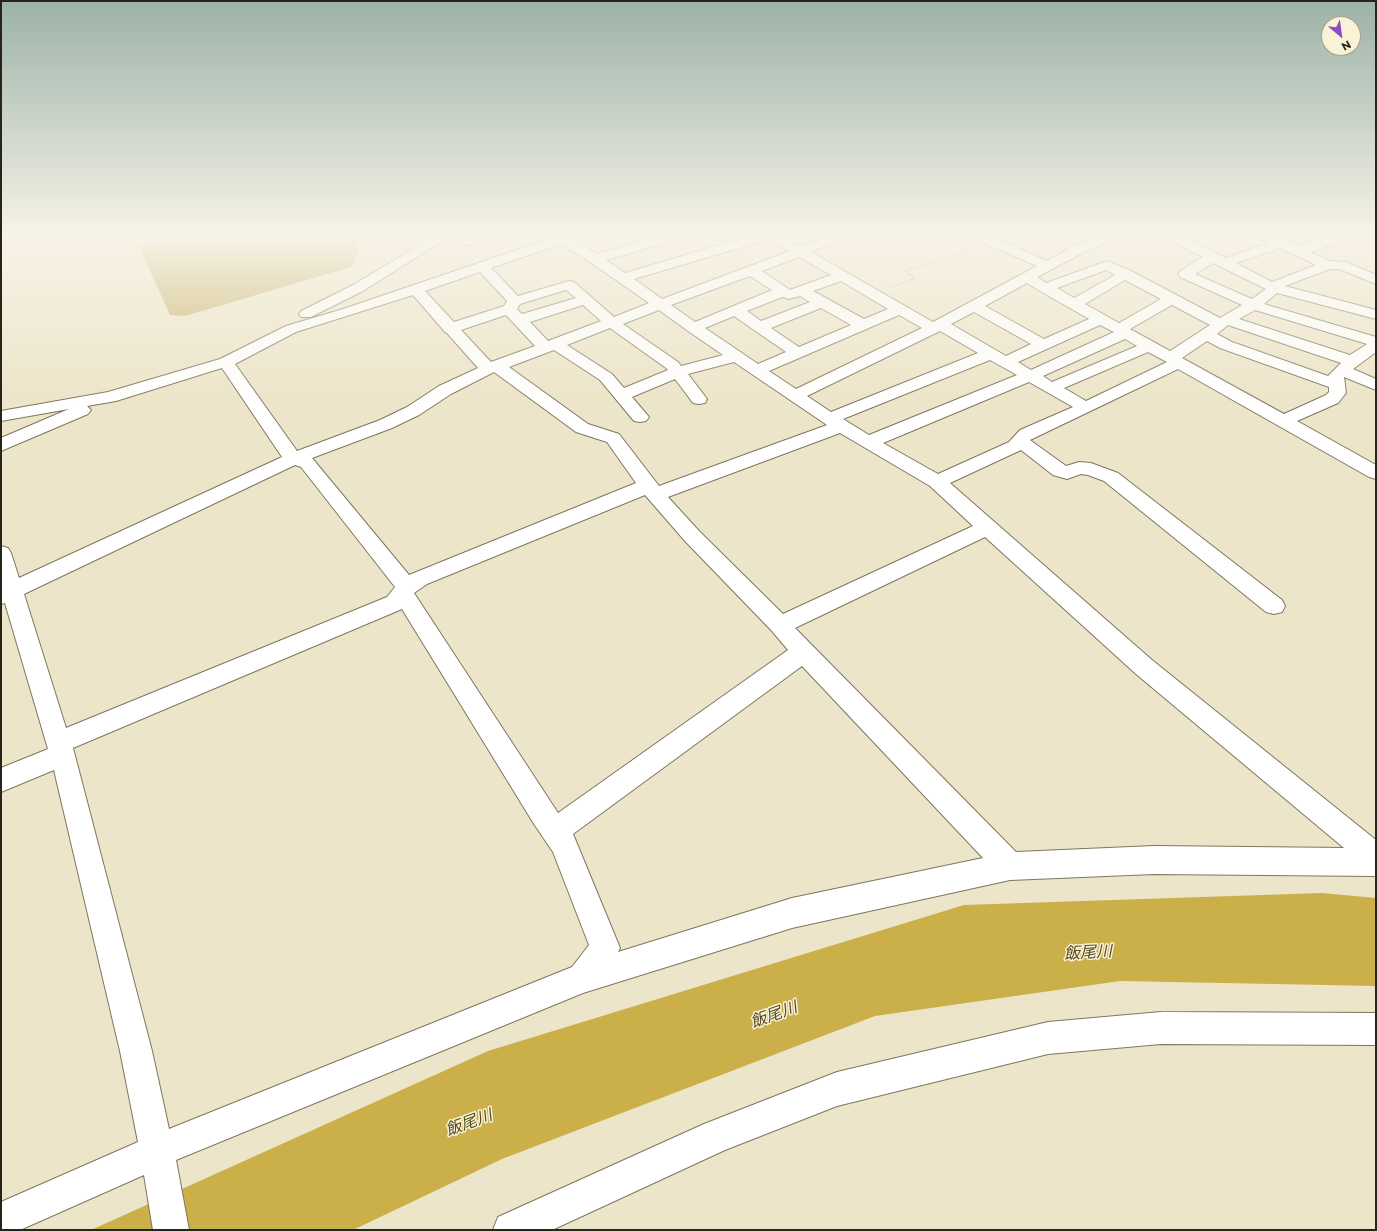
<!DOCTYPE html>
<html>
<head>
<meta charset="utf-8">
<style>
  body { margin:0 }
  #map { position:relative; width:1377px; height:1231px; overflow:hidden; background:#ede5c9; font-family:Montserrat,sans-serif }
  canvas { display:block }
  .frame { position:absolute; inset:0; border:2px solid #27241a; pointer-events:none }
  .north { position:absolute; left:1321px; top:16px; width:40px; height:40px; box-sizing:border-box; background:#faf2d6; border:1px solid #a6a08b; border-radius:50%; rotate:151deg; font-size:11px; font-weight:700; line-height:16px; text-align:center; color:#27241a }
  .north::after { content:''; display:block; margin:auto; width:14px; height:18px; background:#894ec5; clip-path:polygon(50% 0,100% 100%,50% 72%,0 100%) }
</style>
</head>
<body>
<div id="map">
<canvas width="1377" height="1231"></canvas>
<div class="frame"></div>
<div class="north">N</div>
</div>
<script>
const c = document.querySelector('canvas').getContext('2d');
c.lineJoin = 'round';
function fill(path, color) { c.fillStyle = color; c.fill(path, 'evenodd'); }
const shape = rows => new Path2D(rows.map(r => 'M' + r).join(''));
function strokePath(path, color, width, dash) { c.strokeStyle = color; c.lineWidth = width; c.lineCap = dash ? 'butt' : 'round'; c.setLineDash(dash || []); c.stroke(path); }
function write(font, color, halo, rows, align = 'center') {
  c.font = font + ' Montserrat,"Noto Sans JP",sans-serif'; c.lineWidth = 3; c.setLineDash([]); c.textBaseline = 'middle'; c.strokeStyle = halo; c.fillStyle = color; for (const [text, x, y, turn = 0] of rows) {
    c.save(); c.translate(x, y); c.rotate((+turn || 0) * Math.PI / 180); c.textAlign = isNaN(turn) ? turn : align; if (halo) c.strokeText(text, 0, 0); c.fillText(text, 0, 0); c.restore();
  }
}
fill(shape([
  [168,233,352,233,357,239,358,254,351,267,185,316,170,315,139,247]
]), '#c6b26b');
fill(shape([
  [1322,893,1376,898,1376,986,1120,981,875,1016,502,1159,353,1230,91,1230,488,1051,964,905]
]), '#cbaf49');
const minor = shape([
  [440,233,455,233,363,291,311,317,301,317,299,314,301,311,353,285,440,233],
  [460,233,473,233,472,235,481,233,499,233,498,236,467,245,462,244,456,237,460,233],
  [546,233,561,233,564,234,577,233,579,236,573,240,597,254,671,233,690,233,689,236,606,260,625,273,756,234,756,233,773,233,801,247,832,233,848,233,847,236,811,252,933,322,1037,266,968,236,967,233,983,233,1047,261,1076,245,1107,233,1123,233,1122,236,1086,251,1037,277,1046,283,1107,261,1131,271,1220,318,1242,305,1180,277,1178,274,1180,271,1203,257,1161,236,1160,233,1175,233,1183,237,1196,233,1214,233,1213,236,1193,242,1226,258,1269,243,1254,236,1253,233,1269,233,1299,246,1341,233,1359,233,1358,236,1310,252,1330,261,1346,262,1376,275,1376,284,1339,269,1330,269,1285,286,1376,310,1376,319,1277,293,1264,304,1376,337,1376,352,1353,369,1376,379,1376,390,1344,377,1346,393,1338,403,1297,421,1376,465,1376,479,1369,477,1178,369,1030,440,1066,466,1079,462,1091,463,1118,473,1282,600,1285,606,1282,612,1274,614,1266,612,1104,481,1088,475,1081,474,1067,479,1053,475,1021,450,950,483,1152,660,1376,840,1376,876,1154,874,1010,880,792,928,583,993,176,1160,189,1230,153,1230,144,1175,20,1230,1,1230,1,1202,138,1142,120,1051,54,770,1,792,1,768,48,749,5,603,1,604,1,546,8,548,11,553,19,578,282,457,222,368,116,401,87,406,91,410,88,414,1,451,1,438,69,409,1,421,1,411,108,392,220,359,286,326,343,309,552,238,546,233],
  [766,240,790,251,662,299,634,279,766,240],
  [561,244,590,262,649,303,614,317,574,282,569,281,518,296,491,268,561,244],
  [1280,248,1316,265,1272,282,1236,263,1280,248],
  [799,257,831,275,790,290,762,271,799,257],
  [1213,263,1266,289,1252,299,1195,274,1213,263],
  [1106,270,1115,275,1074,298,1057,288,1106,270],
  [480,272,507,301,504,306,454,322,425,291,480,272],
  [750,276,772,290,695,322,671,305,750,276],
  [1125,280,1161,299,1119,323,1085,304,1125,280],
  [841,281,888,309,864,319,813,291,841,281],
  [1027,283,1040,291,1089,319,1044,339,985,306,1027,283],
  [566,290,576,298,522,314,517,309,520,304,566,290],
  [413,295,445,332,447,333,478,368,439,386,407,407,380,420,297,451,235,364,296,332,413,295],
  [800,296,810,302,761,321,747,311,782,297,789,299,800,296],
  [583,305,601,321,548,341,530,322,583,305],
  [1172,305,1210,325,1170,351,1130,329,1172,305],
  [821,308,851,325,799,347,771,328,821,308],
  [659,310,688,331,723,355,681,366,678,362,623,324,659,310],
  [1255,310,1367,344,1350,355,1239,319,1255,310],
  [974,312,1031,344,1006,356,951,324,974,312],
  [506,315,535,346,491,362,461,330,506,315],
  [899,315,922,328,796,389,769,371,899,315],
  [734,316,754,330,786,352,758,364,705,328,734,316],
  [1100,325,1114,332,1031,370,1018,362,1100,325],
  [1228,325,1341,363,1328,376,1232,342,1217,334,1228,325],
  [610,328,666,368,668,370,624,388,612,374,567,345,610,328],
  [940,331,978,353,831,412,807,396,940,331],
  [1125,339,1137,346,1052,382,1043,376,1125,339],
  [1207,341,1220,348,1329,387,1329,392,1326,395,1284,414,1182,358,1207,341],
  [554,350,600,380,634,421,640,422,646,421,649,417,632,397,675,379,693,403,699,404,705,403,707,399,688,374,734,362,827,425,659,486,619,434,588,424,509,367,554,350],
  [1148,352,1167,362,1086,401,1064,388,1148,352],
  [990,360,1017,375,869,435,843,419,990,360],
  [494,372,576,432,607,442,636,483,409,575,312,458,392,428,419,415,451,394,494,372],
  [1029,382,1073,407,1020,430,1009,442,938,474,883,443,1029,382],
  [840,433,930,486,973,526,783,614,699,531,668,497,840,433],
  [295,465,301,467,395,587,387,597,66,728,24,594,295,465],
  [645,495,685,541,772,631,788,650,558,813,414,593,427,584,645,495],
  [985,537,1136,674,1344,848,1154,846,1016,852,795,628,985,537],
  [402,609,534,824,553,852,589,945,572,967,169,1129,152,1051,73,748,402,609],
  [802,666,983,858,792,898,618,952,620,948,573,834,802,666],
  [1161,1012,1376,1013,1376,1045,1161,1044,1048,1054,837,1106,725,1150,552,1230,493,1230,498,1217,704,1124,837,1072,1048,1022,1161,1012]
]);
strokePath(minor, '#7e765d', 2);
strokePath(shape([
  [890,287,915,278,904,271,975,249]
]), '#a8a18c', 1.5, [1.5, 2]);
fill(minor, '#fff');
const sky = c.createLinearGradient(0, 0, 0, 405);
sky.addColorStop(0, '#9cb2a8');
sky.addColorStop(0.58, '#f7f3e7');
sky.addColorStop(1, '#f7f3e700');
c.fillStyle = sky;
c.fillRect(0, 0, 1377, 405);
write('italic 16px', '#554a20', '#faf2d6', [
  ["飯尾川",1088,953,-3],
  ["飯尾川",774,1015,-20],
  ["飯尾川",469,1123,-20]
]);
</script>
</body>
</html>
